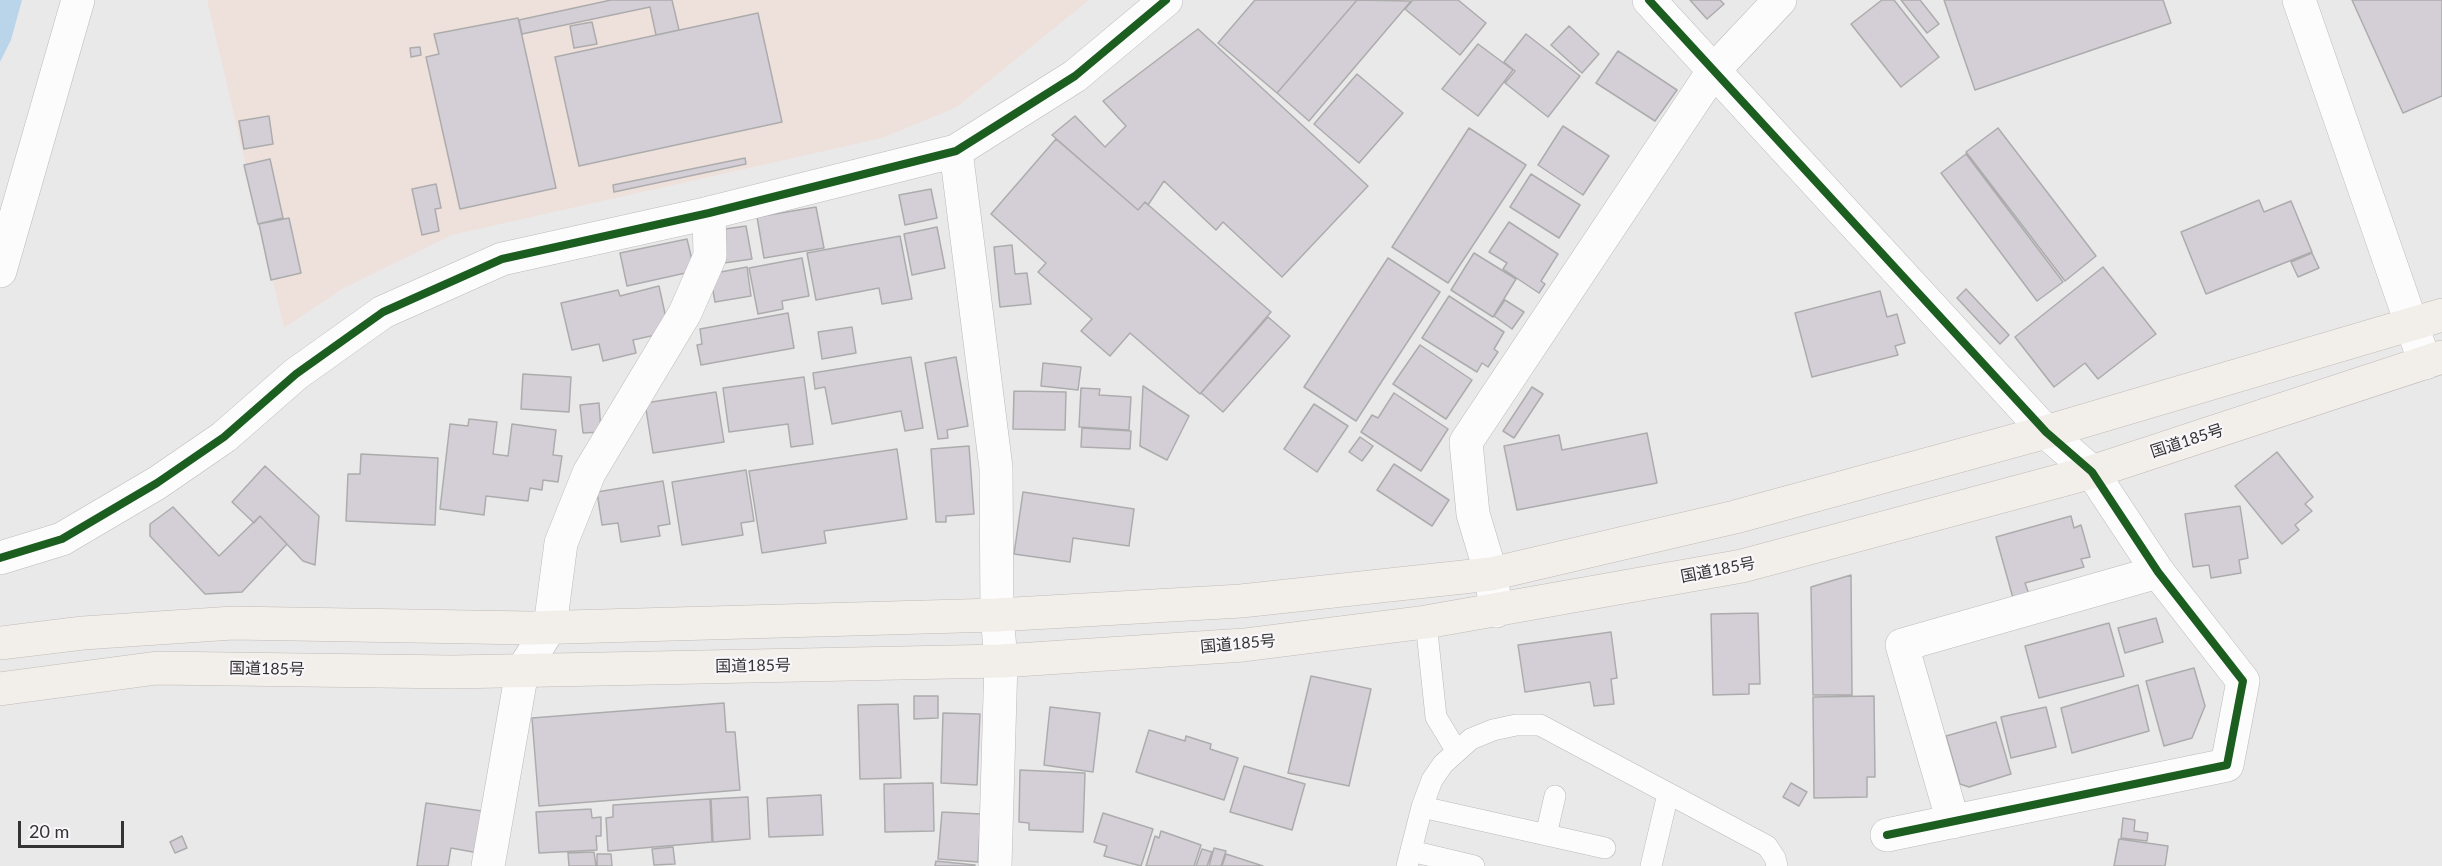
<!DOCTYPE html>
<html>
<head>
<meta charset="utf-8">
<style>
  body { margin:0 }
  #map { position:relative; width:2442px; height:866px; overflow:hidden; background:#eae9ea; font-family:Lato,sans-serif }
  canvas { display:block }
  .scale { position:absolute; left:18px; top:821px; width:106px; height:27px; box-sizing:border-box; border:3px solid #343334; border-top:0; padding-left:8px; font-size:18px; line-height:21px; white-space:nowrap; color:#343334; -webkit-text-stroke:4px #f8f6f9; paint-order:stroke }
</style>
</head>
<body>
<div id="map">
<canvas width="2442" height="866"></canvas>
<div class="scale">20 m</div>
</div>
<script>
const c = document.querySelector('canvas').getContext('2d');
c.lineJoin = 'round';
function fill(path, color) { c.fillStyle = color; c.fill(path, 'evenodd'); }
const shape = rows => new Path2D(rows.map(r => 'M' + r).join(''));
function strokePath(path, color, width, dash) { c.strokeStyle = color; c.lineWidth = width; c.lineCap = dash ? 'butt' : 'round'; c.setLineDash(dash || []); c.stroke(path); }
function write(font, color, halo, rows, align = 'center') {
  c.font = font + ' Lato,"Noto Sans JP",sans-serif'; c.lineWidth = 4.5; c.setLineDash([]); c.textBaseline = 'middle'; c.strokeStyle = halo; c.fillStyle = color; for (const [text, x, y, turn = 0] of rows) {
    c.save(); c.translate(x, y); c.rotate((+turn || 0) * Math.PI / 180); c.textAlign = isNaN(turn) ? turn : align; if (halo) c.strokeText(text, 0, 0); c.fillText(text, 0, 0); c.restore();
  }
}
fill(shape([
  [207,0,1089,0,957,107,882,138,452,235,342,289,284,328]
]), '#eee1db');
fill(shape([
  [0,0,22,0,11,40,0,62]
]), '#bad5ea');
const building = shape([
  [611,0,672,0,679,30,656,35,650,7,522,34,519,20,611,0],
  [1255,0,1357,0,1277,93,1218,43,1255,0],
  [1357,0,1411,1,1309,121,1277,93,1357,0],
  [1413,0,1458,0,1486,23,1460,55,1405,9,1413,0],
  [1690,0,1720,0,1724,4,1707,19,1690,0],
  [1882,0,1894,0,1939,57,1901,87,1851,24,1882,0],
  [1901,0,1920,0,1939,24,1927,33,1901,0],
  [1944,0,2163,0,2171,23,1975,90,1944,0],
  [2352,0,2442,0,2442,96,2403,113,2352,0],
  [758,13,782,122,579,166,555,57,758,13],
  [518,18,556,188,460,209,426,57,439,54,434,34,518,18],
  [592,22,597,44,574,48,570,26,592,22],
  [1569,26,1599,54,1582,73,1551,45,1569,26],
  [1198,29,1368,186,1282,277,1223,222,1216,230,1164,181,1148,205,1145,202,1138,210,1052,135,1075,116,1105,147,1126,126,1103,101,1198,29],
  [1526,34,1580,76,1548,117,1505,83,1515,71,1504,62,1526,34],
  [1478,44,1513,70,1478,116,1442,89,1478,44],
  [420,47,421,55,411,57,410,48,420,47],
  [1618,51,1677,90,1655,121,1596,83,1618,51],
  [1357,74,1403,113,1359,163,1314,124,1357,74],
  [269,116,273,144,244,149,239,121,269,116],
  [1563,126,1609,156,1583,195,1538,165,1563,126],
  [1469,128,1526,165,1448,283,1392,247,1469,128],
  [1998,128,2096,256,2065,281,1966,152,1998,128],
  [1056,139,1138,210,1145,202,1271,312,1200,394,1130,333,1110,356,1081,331,1092,319,1038,272,1046,263,991,214,1056,139],
  [1966,154,2063,282,2037,301,1941,173,1966,154],
  [745,158,746,164,614,192,613,185,745,158],
  [270,159,283,218,258,224,244,165,270,159],
  [1531,174,1580,205,1559,238,1510,207,1531,174],
  [436,184,441,208,435,209,439,231,422,235,412,189,436,184],
  [931,189,937,218,905,225,899,195,931,189],
  [2259,200,2264,212,2291,201,2312,252,2206,294,2181,232,2259,200],
  [816,207,824,248,764,258,757,217,816,207],
  [289,218,301,273,271,280,259,224,289,218],
  [1509,222,1558,254,1541,281,1545,284,1539,293,1503,269,1507,263,1489,252,1509,222],
  [746,226,752,259,724,263,718,230,746,226],
  [937,227,945,268,912,275,904,234,937,227],
  [900,236,912,299,882,304,879,288,816,300,807,253,900,236],
  [687,239,692,260,699,270,627,286,620,253,687,239],
  [1012,245,1015,274,1027,273,1031,304,1000,307,994,247,1012,245],
  [1474,253,1516,279,1493,317,1451,290,1474,253],
  [2312,253,2319,268,2298,277,2291,262,2312,253],
  [802,258,809,296,782,301,783,309,758,314,749,268,802,258],
  [1388,258,1440,292,1356,421,1304,387,1388,258],
  [747,267,751,296,715,302,710,274,747,267],
  [2103,267,2156,334,2098,379,2085,363,2054,387,2015,337,2103,267],
  [659,286,669,332,633,340,636,353,603,361,599,344,572,350,561,303,618,290,620,296,659,286],
  [1966,289,2009,335,2000,344,1957,298,1966,289],
  [1880,291,1887,317,1897,314,1905,343,1895,346,1898,355,1812,377,1795,313,1880,291],
  [1449,296,1504,332,1494,349,1498,352,1488,367,1482,363,1477,372,1422,338,1449,296],
  [1505,300,1524,312,1512,329,1494,316,1505,300],
  [788,313,794,348,701,365,697,345,702,344,700,329,788,313],
  [1268,317,1290,336,1223,412,1201,393,1268,317],
  [852,327,856,353,822,359,818,332,852,327],
  [1420,345,1472,380,1446,419,1393,384,1420,345],
  [911,357,923,428,905,431,901,411,832,424,825,387,815,389,813,373,911,357],
  [956,357,968,426,947,430,948,438,938,439,925,363,956,357],
  [1043,363,1081,367,1078,390,1041,386,1043,363],
  [523,374,571,377,569,412,521,409,523,374],
  [804,377,813,444,791,447,788,424,729,432,723,388,804,377],
  [1143,386,1189,416,1167,460,1140,446,1143,386],
  [1532,387,1543,394,1514,438,1503,431,1532,387],
  [1081,388,1100,389,1099,395,1131,397,1129,430,1079,427,1081,388],
  [1014,391,1066,392,1065,430,1013,429,1014,391],
  [716,392,724,442,653,453,645,403,716,392],
  [1394,393,1448,429,1421,471,1361,432,1372,415,1378,418,1394,393],
  [599,403,601,432,583,433,580,405,599,403],
  [1314,404,1348,426,1317,472,1284,449,1314,404],
  [469,419,497,422,493,454,508,456,512,424,556,430,553,455,562,456,558,482,543,480,542,490,530,488,528,501,486,496,484,515,440,509,450,424,468,426,469,419],
  [1082,428,1131,431,1130,449,1081,447,1082,428],
  [1647,433,1657,483,1517,510,1504,446,1559,435,1562,450,1647,433],
  [1360,437,1373,446,1362,461,1349,452,1360,437],
  [969,446,974,514,946,516,946,522,936,522,931,449,969,446],
  [897,449,907,519,824,531,826,543,762,553,749,471,897,449],
  [2277,452,2313,497,2305,504,2312,511,2295,525,2299,530,2282,544,2235,486,2277,452],
  [361,454,438,458,435,525,346,521,348,474,360,474,361,454],
  [1394,464,1449,500,1432,526,1377,490,1394,464],
  [265,466,319,516,315,565,303,561,260,516,254,523,232,502,265,466],
  [746,470,754,521,741,523,743,535,682,545,672,482,746,470],
  [663,481,670,524,658,526,660,536,621,542,618,523,602,525,597,492,663,481],
  [1023,492,1134,509,1129,546,1073,538,1070,562,1014,554,1023,492],
  [2240,506,2248,558,2239,560,2241,573,2211,578,2209,565,2193,567,2185,514,2240,506],
  [173,507,219,556,260,516,287,544,242,592,205,594,150,536,150,524,173,507],
  [2071,516,2074,528,2081,525,2090,557,2081,559,2084,567,2025,583,2029,594,2013,598,1996,537,2071,516],
  [1851,575,1852,695,1813,695,1811,587,1851,575],
  [1758,613,1760,684,1749,684,1749,694,1713,695,1711,614,1758,613],
  [2156,618,2163,642,2125,653,2118,628,2156,618],
  [2109,623,2124,676,2039,698,2025,646,2109,623],
  [1611,632,1617,678,1611,679,1614,704,1594,706,1590,682,1525,692,1518,645,1611,632],
  [2194,668,2205,706,2192,738,2164,746,2146,681,2194,668],
  [1311,676,1371,689,1349,786,1288,773,1311,676],
  [2138,685,2149,731,2072,753,2061,708,2138,685],
  [914,696,938,696,938,718,914,719,914,696],
  [1874,696,1875,777,1867,777,1867,797,1814,798,1813,697,1874,696],
  [724,703,726,732,735,732,740,790,539,806,532,718,724,703],
  [898,704,901,778,860,779,858,705,898,704],
  [1050,707,1100,713,1093,772,1044,765,1050,707],
  [2046,707,2056,747,2011,758,2001,717,2046,707],
  [943,713,980,714,977,785,941,783,943,713],
  [1996,722,2011,774,1969,787,1960,784,1946,736,1996,722],
  [1149,730,1185,741,1186,736,1211,744,1210,749,1238,758,1224,800,1136,772,1149,730],
  [1244,766,1305,784,1292,830,1230,812,1244,766],
  [1020,770,1085,773,1083,832,1029,830,1029,823,1019,822,1020,770],
  [933,783,934,831,885,832,884,784,933,783],
  [1791,783,1807,792,1799,806,1783,797,1791,783],
  [821,795,823,835,769,837,767,798,821,795],
  [748,797,750,839,713,842,711,799,748,797],
  [710,799,712,842,608,851,606,818,613,817,613,805,710,799],
  [426,803,489,812,484,854,451,848,448,866,417,866,426,803],
  [591,809,592,818,601,817,601,836,596,836,597,850,539,853,536,812,591,809],
  [942,812,981,814,978,862,938,859,942,812],
  [1103,813,1153,829,1141,866,1104,856,1107,846,1094,842,1103,813],
  [2123,818,2135,820,2134,831,2148,833,2147,841,2121,838,2123,818],
  [1161,831,1201,845,1194,866,1146,866,1155,836,1159,838,1161,831],
  [182,836,187,848,175,853,170,842,182,836],
  [2119,839,2168,846,2165,866,2114,866,2119,839],
  [673,847,675,864,654,865,652,849,673,847],
  [1214,848,1226,851,1221,866,1209,866,1214,848],
  [1202,849,1212,852,1207,866,1196,866,1202,849],
  [594,852,596,866,569,866,568,853,594,852],
  [597,854,611,854,612,866,597,866,597,854],
  [1226,854,1263,866,1222,866,1226,854],
  [936,861,975,865,975,866,935,866,936,861]
]);
fill(building, '#d4cfd7');
strokePath(building, '#adacad', 1.5);
const service = shape([
  [1426,622,1436,717,1456,750],
  [1422,807,1605,848],
  [1546,835,1555,796],
  [1411,851,1474,866],
  [1407,866,1422,807,1432,780,1443,764,1471,739,1493,730,1516,725,1540,725,1767,846,1775,858,1777,866],
  [1651,866,1668,794]
]);
const minor = shape([
  [1649,0,2046,432,2092,472,2158,572,2243,681,2227,765,1887,835],
  [956,151,996,468,997,615,1001,661,995,866],
  [0,271,78,0],
  [1496,611,1491,574,1473,514,1466,442,1714,70],
  [1953,822,1902,645,2158,572],
  [488,866,522,671,550,627,561,543,589,473,685,313,710,256,709,213]
]);
const tertiary = shape([
  [2299,0,2425,363],
  [1714,70,1780,0],
  [0,558,62,539,157,483,224,437,296,374,383,312,502,259,709,213,956,151,1075,76,1166,0]
]);
const trunk = shape([
  [0,643,83,633,233,623,530,628,997,615,1241,601,1491,574,1735,517,2046,432,2442,315],
  [0,689,157,668,452,672,1001,661,1244,645,1426,622,1742,566,2092,472,2442,357]
]);
strokePath(service, '#bbbabb', 22);
strokePath(minor, '#bbbabb', 34);
strokePath(tertiary, '#bbbabb', 34);
strokePath(trunk, '#c1bbb7', 34);
strokePath(service, '#fcfcfc', 21);
strokePath(minor, '#fcfcfc', 33);
strokePath(tertiary, '#fcfcfc', 33);
strokePath(trunk, '#f2eeea', 33);
strokePath(shape([
  [1649,0,2046,432,2092,472,2158,572,2243,681,2227,765,1887,835],
  [0,558,62,539,157,483,224,437,296,374,383,312,502,259,709,213,956,151,1075,76,1166,0]
]), '#1b5e20', 8);
write('16px', '#343334', '#f8f6f9', [
  ["国道185号",2187,441,-18],
  ["国道185号",1718,570,-11],
  ["国道185号",1238,644,-5],
  ["国道185号",753,666,-1],
  ["国道185号",267,669,1]
]);
</script>
</body>
</html>
